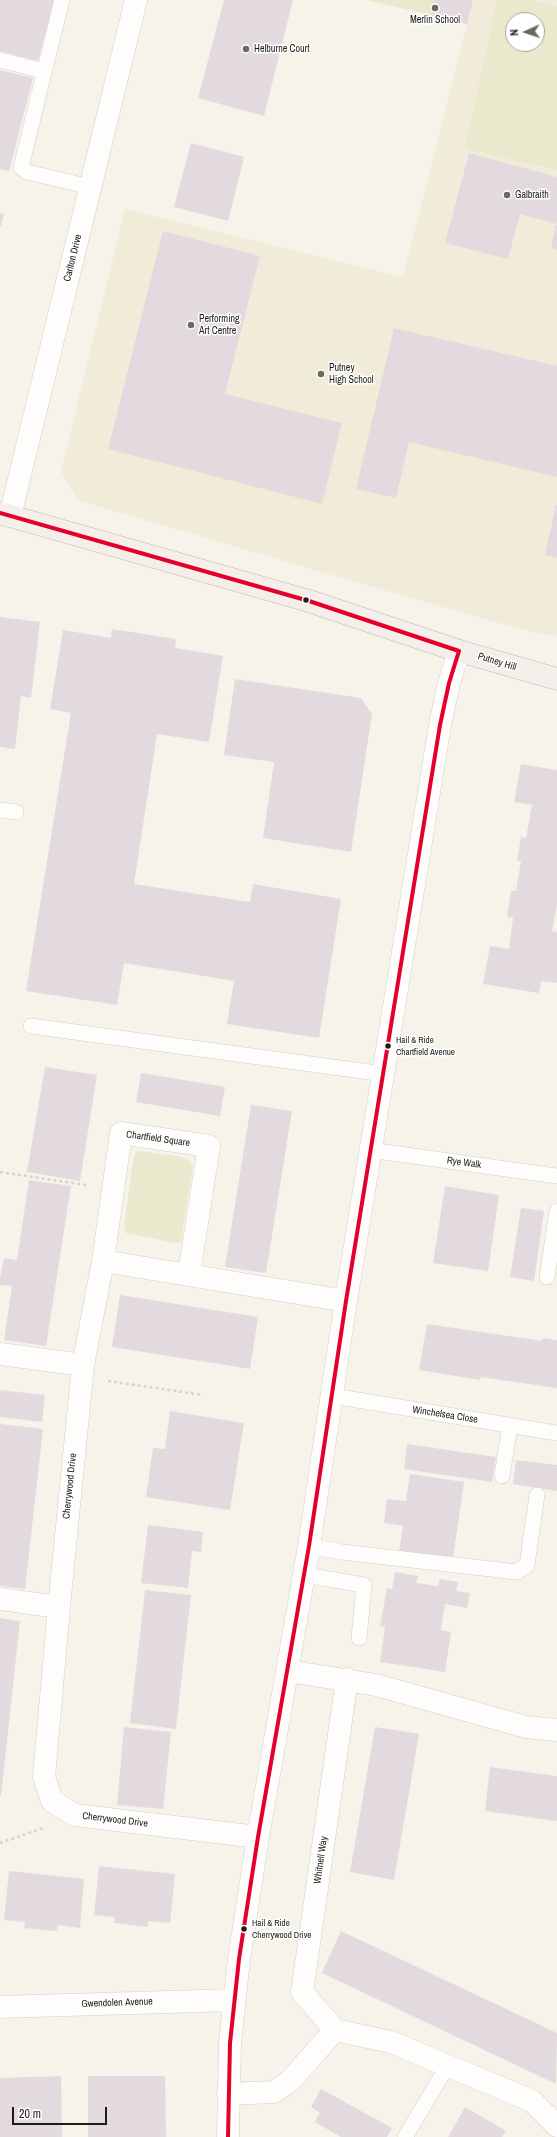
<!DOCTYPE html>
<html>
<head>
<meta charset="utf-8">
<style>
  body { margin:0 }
  #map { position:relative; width:557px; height:2137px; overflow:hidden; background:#f6f4ea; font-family:"Archivo Narrow",sans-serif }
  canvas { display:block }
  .north { position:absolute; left:505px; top:12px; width:40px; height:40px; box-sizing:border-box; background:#fff; border:1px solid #a5a4a1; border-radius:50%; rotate:267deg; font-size:11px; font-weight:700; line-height:16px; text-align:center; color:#1e1c15 }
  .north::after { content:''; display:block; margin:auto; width:14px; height:18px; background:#6a6860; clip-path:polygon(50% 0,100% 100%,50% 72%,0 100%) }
  .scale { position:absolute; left:12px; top:2107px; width:95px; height:18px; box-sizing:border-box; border:2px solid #1e1c15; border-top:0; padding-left:5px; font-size:12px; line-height:14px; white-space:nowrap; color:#1e1c15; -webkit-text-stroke:3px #fff; paint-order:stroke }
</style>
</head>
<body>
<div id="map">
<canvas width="557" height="2137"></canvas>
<div class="north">N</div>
<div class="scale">20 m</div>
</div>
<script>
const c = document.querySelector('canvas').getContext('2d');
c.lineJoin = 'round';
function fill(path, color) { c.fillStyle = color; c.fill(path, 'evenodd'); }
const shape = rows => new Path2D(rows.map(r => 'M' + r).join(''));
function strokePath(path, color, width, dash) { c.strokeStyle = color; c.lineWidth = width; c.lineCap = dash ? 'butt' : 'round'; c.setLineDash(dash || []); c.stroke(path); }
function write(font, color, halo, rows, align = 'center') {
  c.font = font + ' "Archivo Narrow",sans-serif'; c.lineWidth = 3; c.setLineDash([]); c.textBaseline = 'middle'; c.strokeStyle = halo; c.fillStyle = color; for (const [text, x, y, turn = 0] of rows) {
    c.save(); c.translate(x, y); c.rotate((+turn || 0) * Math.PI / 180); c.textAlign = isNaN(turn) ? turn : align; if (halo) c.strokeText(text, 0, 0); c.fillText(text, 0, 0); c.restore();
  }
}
fill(shape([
  [367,0,557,0,557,637,520,629,328,574,77,500,61,471,125,209,403,277,467,24],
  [513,20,537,20,537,44,513,44]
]), '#f1ecd9');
fill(shape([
  [367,0,434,0,431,15],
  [497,0,530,0,557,6,557,170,465,149],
  [513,20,537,20,537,44,513,44],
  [139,1151,182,1157,190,1161,193,1166,181,1242,175,1243,126,1233,124,1226,133,1160,136,1152]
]), '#e9eacd');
fill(shape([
  [0,0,54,0,38,61,0,51],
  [224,0,293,0,264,116,198,98],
  [434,0,473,0,467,24,431,15],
  [0,70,33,78,9,171,0,169],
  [191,143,244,157,228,221,174,207],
  [469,153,557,177,557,224,520,214,508,259,445,243],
  [0,213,4,214,1,226,0,226],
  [556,225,557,225,557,250,551,248],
  [163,231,260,256,225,394,342,423,322,504,108,449],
  [394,328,557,366,557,477,409,442,396,498,356,489],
  [556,505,557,505,557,558,545,555],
  [0,617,40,622,31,698,21,696,15,749,0,747],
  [112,629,176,639,175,648,223,656,209,742,157,734,134,884,250,902,253,884,341,899,319,1038,227,1024,234,981,124,963,117,1005,26,991,71,713,50,709,63,630,111,638],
  [235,679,361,698,372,714,351,852,263,838,274,762,224,755],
  [521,764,557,770,557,904,552,931,557,932,557,983,541,981,539,993,483,984,490,946,509,949,513,918,507,917,511,891,516,891,521,861,517,861,521,837,526,838,532,805,514,802],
  [45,1067,97,1075,80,1181,27,1172],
  [141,1073,225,1087,220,1116,136,1102],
  [251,1105,292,1111,266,1273,225,1267],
  [29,1180,71,1186,46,1346,4,1340,12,1286,0,1285,0,1279,4,1258,17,1260],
  [445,1186,499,1195,488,1271,433,1263],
  [521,1208,544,1211,534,1281,510,1277],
  [120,1295,258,1317,250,1369,112,1347],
  [427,1324,542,1341,543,1338,557,1340,557,1388,481,1377,480,1380,419,1370],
  [0,1390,45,1395,42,1422,0,1417],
  [170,1411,244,1423,230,1510,146,1497,153,1448,165,1449],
  [0,1424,43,1429,25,1589,0,1586],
  [407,1444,496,1457,492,1482,404,1469],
  [516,1460,557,1465,557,1491,513,1484],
  [410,1474,464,1482,453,1558,399,1551,403,1526,384,1523,387,1499,406,1501],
  [148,1525,203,1532,201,1552,192,1551,188,1588,141,1583],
  [395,1572,418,1576,416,1583,438,1586,440,1579,458,1582,456,1591,470,1593,467,1608,445,1604,441,1630,451,1632,445,1672,380,1662,385,1627,380,1626,387,1588,392,1589],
  [145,1590,191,1595,176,1729,130,1723],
  [0,1618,20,1621,1,1796,0,1796],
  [124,1727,171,1732,163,1809,117,1805],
  [375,1727,419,1734,394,1880,350,1872],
  [490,1767,557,1776,557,1821,485,1811],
  [99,1866,175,1874,170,1923,148,1921,148,1927,114,1923,115,1917,94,1915],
  [9,1871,84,1879,80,1928,58,1925,57,1931,24,1928,25,1922,4,1920],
  [341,1931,557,2033,556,2084,322,1973],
  [61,2076,62,2137,0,2137,0,2078],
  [88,2076,165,2076,166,2137,88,2137],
  [321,2089,392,2128,387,2137,341,2137,315,2122,320,2113,311,2107],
  [465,2107,506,2131,502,2137,448,2137]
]), '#e2dade');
const service = shape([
  [62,0,21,167,27,172,91,187],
  [0,60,44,71],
  [0,810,16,812],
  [31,1026,384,1074],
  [370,1150,557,1176],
  [547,1277,557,1211],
  [333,1396,557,1433],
  [502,1476,510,1425],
  [309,1546,342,1552,517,1572,527,1565,537,1495],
  [304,1575,364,1585,359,1638],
  [405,2137,448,2065]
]);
const minor = shape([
  [10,516,136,0],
  [189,1274,209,1146,121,1133,103,1261,346,1301],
  [0,1354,83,1365,59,1607],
  [83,1365,103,1261],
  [0,1599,59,1607,44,1777,52,1801,75,1815,258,1837],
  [288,1671,376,1685,526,1727,557,1730],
  [0,2007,233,2000],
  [335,2030,302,1992,347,1679],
  [228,2094,274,2092,290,2081,335,2030,391,2042,532,2101,557,2126],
  [228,2137,230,2043,239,1959,258,1837,309,1546,346,1301,440,725,449,683,459,651]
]);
const primary = shape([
  [0,513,309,601,459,651,557,679]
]);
strokePath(service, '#d1cfc6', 16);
strokePath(minor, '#d1cfc6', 23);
strokePath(primary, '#beb5aa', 23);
strokePath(shape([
  [0,1172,86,1185],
  [108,1381,203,1395],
  [0,1843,43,1828]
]), '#d3d3d0', 2.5, [3, 3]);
strokePath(service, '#fefdfc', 15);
strokePath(minor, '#fefdfc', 22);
strokePath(primary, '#f4efea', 22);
strokePath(shape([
  [0,513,309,601,459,651],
  [228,2137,230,2043,239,1959,258,1837,309,1546,346,1301,440,725,449,683,459,651]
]), '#e4002b', 4);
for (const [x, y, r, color] of [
  [435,8,4,"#6a6860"],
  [246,49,4,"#6a6860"],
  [507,195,4,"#6a6860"],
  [191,325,4,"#6a6860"],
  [321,374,4,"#6a6860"],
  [306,600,3.5,"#1e1c15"],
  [388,1046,3.5,"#1e1c15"],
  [244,1929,3.5,"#1e1c15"]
]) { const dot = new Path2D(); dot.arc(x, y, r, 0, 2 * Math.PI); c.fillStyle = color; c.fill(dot); strokePath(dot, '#fff', 1.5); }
write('9px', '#1e1c15', '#fff', [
  ["Hail & Ride",396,1041],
  ["Chartfield Avenue",396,1053],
  ["Hail & Ride",252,1924],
  ["Cherrywood Drive",252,1936]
], 'left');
write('10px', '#1e1c15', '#fff', [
  ["Merlin School",435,20,"center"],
  ["Helburne Court",254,49],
  ["Galbraith",515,195],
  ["Performing",199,319],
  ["Art Centre",199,331],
  ["Putney",329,368],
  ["High School",329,380]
], 'left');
write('10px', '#1e1c15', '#fff', [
  ["Carlton Drive",73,258,-76],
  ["Putney Hill",497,662,17],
  ["Chartfield Square",158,1139,8],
  ["Rye Walk",464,1163,8],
  ["Winchelsea Close",445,1415,9],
  ["Cherrywood Drive",70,1486,-84],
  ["Cherrywood Drive",115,1820,7],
  ["Whitnell Way",321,1860,-82],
  ["Gwendolen Avenue",117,2003,-2]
]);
</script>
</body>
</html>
